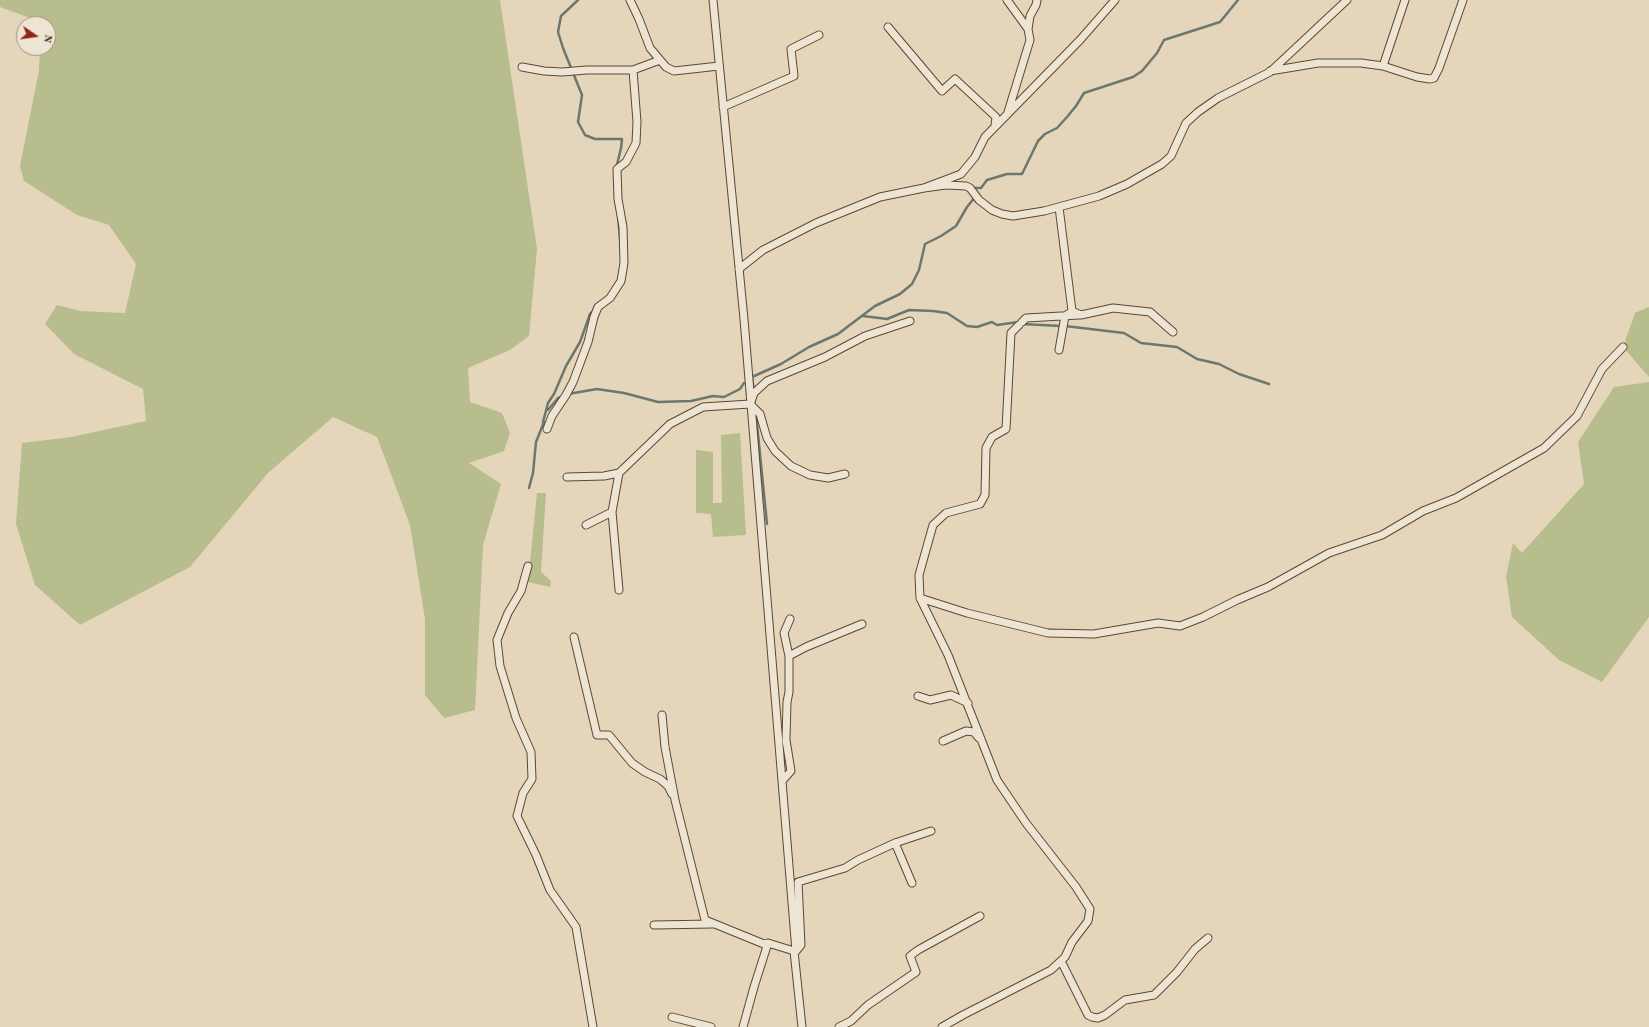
<!DOCTYPE html>
<html>
<head>
<meta charset="utf-8">
<style>
  body { margin:0 }
  #map { position:relative; width:1649px; height:1027px; overflow:hidden; background:#e5d6bb; font-family:"Old Standard TT",serif }
  canvas { display:block }
  .north { position:absolute; left:16px; top:16px; width:40px; height:40px; box-sizing:border-box; background:#eee4d3; border:1px solid #a09281; border-radius:50%; rotate:103deg; font-size:11px; font-weight:700; line-height:16px; text-align:center; color:#2b1805 }
  .north::after { content:''; display:block; margin:auto; width:14px; height:18px; background:#8f2418; clip-path:polygon(50% 0,100% 100%,50% 72%,0 100%) }
</style>
</head>
<body>
<div id="map">
<canvas width="1649" height="1027"></canvas>
<div class="north">N</div>
</div>
<script>
const c = document.querySelector('canvas').getContext('2d');
c.lineJoin = 'round';
function fill(path, color) { c.fillStyle = color; c.fill(path, 'evenodd'); }
const shape = rows => new Path2D(rows.map(r => 'M' + r).join(''));
function strokePath(path, color, width, dash) { c.strokeStyle = color; c.lineWidth = width; c.lineCap = dash ? 'butt' : 'round'; c.setLineDash(dash || []); c.stroke(path); }
fill(shape([
  [0,0,500,0,537,249,529,336,510,350,468,368,470,402,502,413,510,433,504,451,469,463,501,484,483,545,475,710,444,718,425,695,425,619,410,525,377,437,333,417,268,473,190,567,80,625,35,585,16,524,22,443,71,437,146,421,143,389,74,354,45,324,57,305,81,311,125,313,136,264,109,225,77,215,24,181,20,166,39,70,40,48,48,48,48,24,41,24,41,22,0,7],
  [1649,307,1649,377,1623,347,1635,313],
  [1649,382,1649,617,1602,682,1559,660,1512,617,1506,577,1513,543,1522,553,1584,484,1578,442,1614,387],
  [740,433,746,535,713,537,711,514,696,513,696,450,713,452,713,503,722,503,721,435],
  [537,493,546,493,541,572,551,581,550,587,528,582]
]), '#b8bd8d');
strokePath(shape([
  [578,0,561,16,558,32,563,48,582,95,578,122,585,135,595,139,622,139,621,148,616,169],
  [971,188,981,188,987,180,1007,174,1022,174,1038,141,1045,134,1057,128,1067,117,1076,106,1084,93,1133,77,1142,71,1157,53,1164,40,1220,22,1238,0],
  [618,216,620,239],
  [863,316,887,319,909,310,933,311,947,313,967,326,977,327,992,322,997,325,1018,322,1022,324,1061,326],
  [1065,326,1124,333,1141,343,1177,347,1197,359,1219,364,1239,374,1269,384],
  [754,391,752,377,781,364,809,347,838,334,875,306,900,294,912,284,919,270,925,244,941,236,956,226,967,207,975,197],
  [568,394,597,389,624,393,658,402,691,401,713,396,724,397,740,389,744,383],
  [548,410,558,398,562,397],
  [756,414,767,524],
  [543,422,548,403,554,394,566,366,580,342,590,314,594,310],
  [529,488,533,473,536,442,544,422]
]), '#6c7770', 2.5);
const street = shape([
  [630,0,639,19,650,48,666,67,674,71,719,66],
  [713,0,744,319,796,951,794,951,802,1027],
  [1007,0,1028,29,1030,40,1008,112],
  [888,27,942,91,955,79,996,117,995,126],
  [1028,29,1030,16,1036,5,1037,0],
  [1383,66,1405,0],
  [522,67,544,71,562,72,587,70,633,70,660,60],
  [1270,71,1318,63,1361,63,1383,66,1417,77,1430,79,1434,78,1439,68,1463,0],
  [723,107,794,76,791,49,819,35],
  [924,188,946,185,966,186,970,188,979,200,992,210,1002,214,1013,216,1044,211,1099,196,1127,184,1162,164,1171,156,1186,123,1198,112,1218,98,1270,72,1347,0],
  [1059,207,1072,311,1081,315,1113,308,1150,312,1173,332],
  [739,269,763,250,816,223,880,197,924,188,961,174,975,157,985,137,1080,40,1115,0],
  [1022,322,1026,318,1079,315],
  [1059,350,1065,316,1068,314],
  [751,402,754,393,767,381,825,357,865,336,910,321],
  [547,429,552,416,566,395,573,382,588,342,594,317,598,307,610,298,621,281,624,263,623,227,618,199,617,169,626,162,636,143,637,122,633,70],
  [619,473,612,512,619,590],
  [567,477,604,476,619,473,670,424,703,407,750,404,760,414,767,438,775,451,791,466,810,475,828,478,845,474],
  [586,525,612,512],
  [528,566,521,591,508,613,497,640,500,666,516,718,531,752,532,779,523,793,517,816,536,855,550,890,576,927,593,1027],
  [920,598,967,613,1048,633,1094,634,1158,623,1180,626,1203,617,1237,600,1268,587,1329,553,1382,535,1423,511,1456,498,1544,448,1577,416,1602,369,1623,347],
  [574,637,597,735,609,735,632,763,645,772,660,779,668,786,672,794],
  [789,656,806,647,862,624],
  [918,696,930,700,951,695,968,703],
  [662,715,665,747,675,800,705,920,764,944,768,943,794,951],
  [943,741,966,731,974,732,979,738],
  [782,781,791,771,786,740,787,702,789,692,789,656,784,633,790,619],
  [895,843,912,883],
  [654,925,712,924],
  [796,951,801,945,798,882,845,868,858,860,895,843,931,831],
  [1061,961,1088,1015,1092,1017,1098,1018,1105,1015,1125,1000,1154,995,1177,972,1195,949,1208,938],
  [672,1017,711,1027],
  [743,1027,754,987,768,943],
  [839,1027,851,1021,868,1005,916,972,910,956,918,950,980,916],
  [942,1027,963,1015,1051,970,1065,957,1072,942,1088,921,1090,909,1076,887,1026,823,997,780,948,655,920,598,919,575,933,525,946,513,980,504,985,495,986,448,992,437,1006,429,1011,333,1019,325]
]);
strokePath(street, '#5a4832', 9);
strokePath(street, '#eee4d3', 7);
</script>
</body>
</html>
